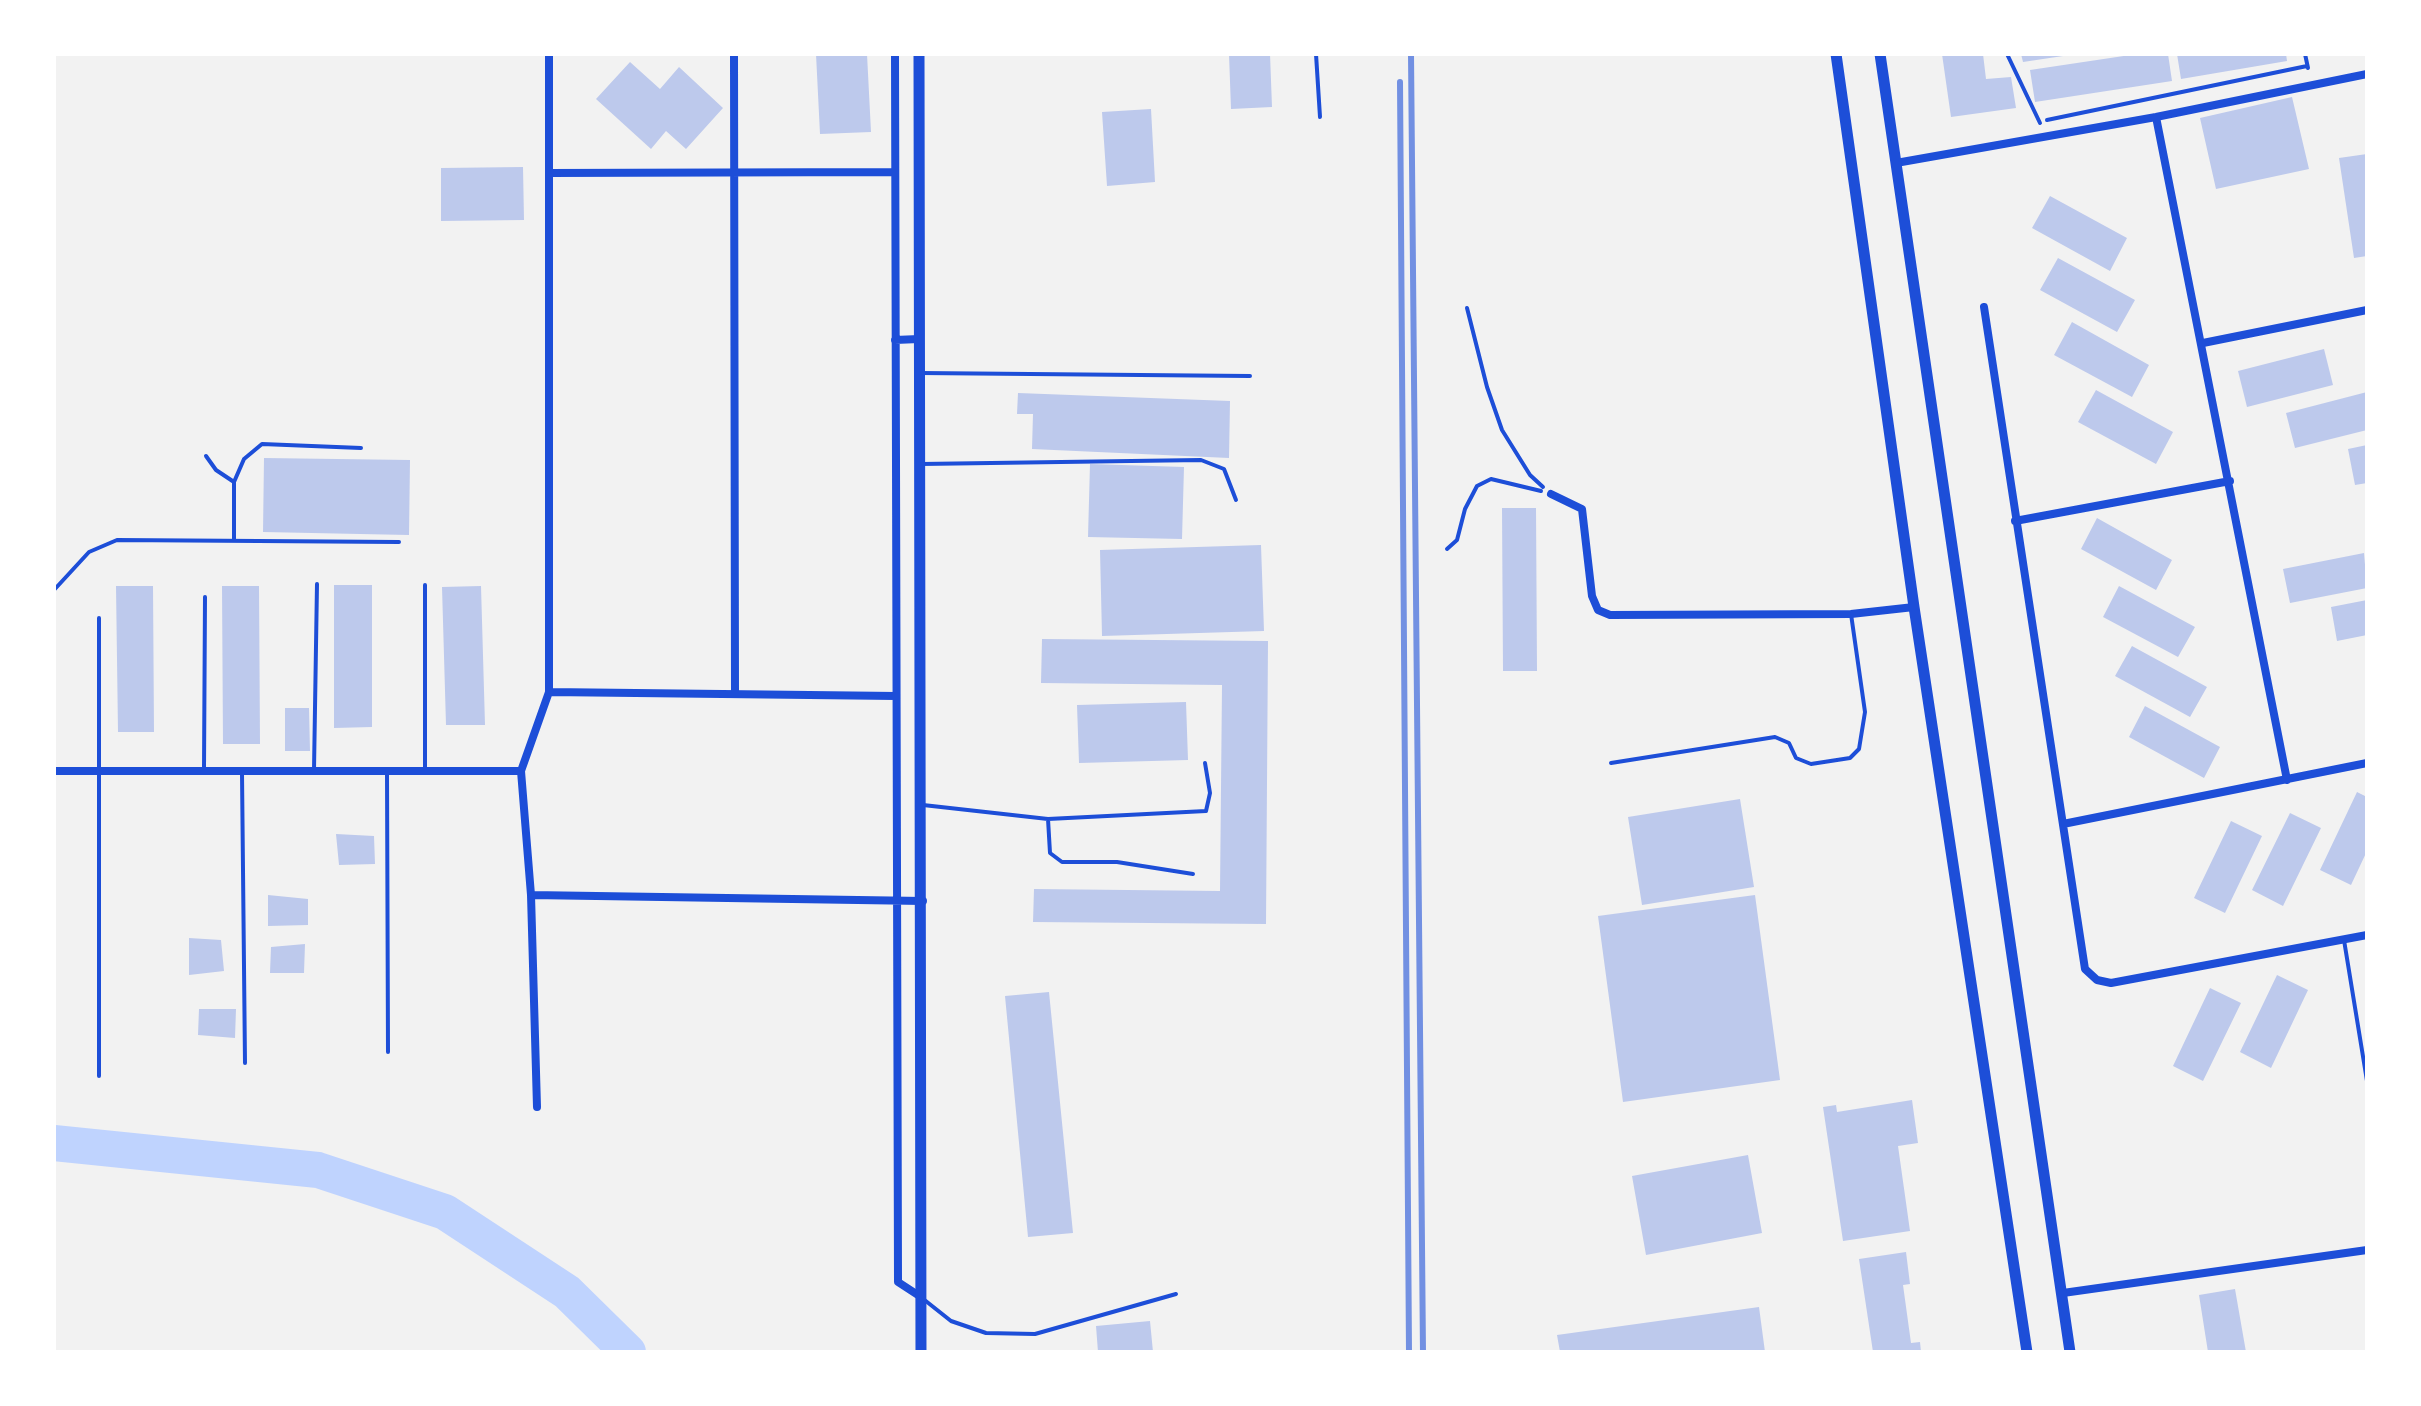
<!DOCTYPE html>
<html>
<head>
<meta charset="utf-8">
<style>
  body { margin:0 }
  #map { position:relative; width:2421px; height:1406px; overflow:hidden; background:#f2f2f2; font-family:"Crimson Pro",serif }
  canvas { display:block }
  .frame { position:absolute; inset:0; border:56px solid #fff; pointer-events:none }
</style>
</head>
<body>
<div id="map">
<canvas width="2421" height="1406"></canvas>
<div class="frame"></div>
</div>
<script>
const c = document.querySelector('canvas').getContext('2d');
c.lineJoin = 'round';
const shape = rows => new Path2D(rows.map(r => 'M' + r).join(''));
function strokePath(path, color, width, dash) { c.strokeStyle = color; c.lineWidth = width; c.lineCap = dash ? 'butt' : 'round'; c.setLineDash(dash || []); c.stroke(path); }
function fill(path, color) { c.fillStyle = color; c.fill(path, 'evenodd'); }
strokePath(shape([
  [54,1143,318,1170,445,1212,567,1292,628,1352]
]), '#bfd3fe', 36);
fill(shape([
  [816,54,867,54,871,132,820,134],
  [1229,54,1270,54,1272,107,1231,109],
  [1942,54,1983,54,1986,79,2011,77,2016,108,1951,117],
  [2021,54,2062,54,2063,56,2023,62],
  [2137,54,2168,54,2172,81,2035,102,2030,70],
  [2177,54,2286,54,2287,61,2181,79],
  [630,62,660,89,679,67,723,108,686,149,666,131,651,149,596,99],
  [2292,97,2309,169,2216,189,2200,118],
  [1151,109,1155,182,1107,186,1102,112],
  [2367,154,2367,256,2354,258,2339,158],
  [523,167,524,220,441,221,441,168],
  [2050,196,2127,238,2110,271,2032,228],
  [2058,258,2135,300,2117,332,2040,290],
  [2072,322,2149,365,2132,397,2054,355],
  [2324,349,2333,385,2247,407,2238,371],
  [2096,390,2173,432,2156,464,2078,422],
  [2367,392,2367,430,2295,448,2286,413],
  [1018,393,1230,401,1229,458,1032,449,1033,414,1017,414],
  [2367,445,2367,483,2355,485,2348,449],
  [264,458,410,460,409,535,263,532],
  [1090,464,1184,467,1182,539,1088,537],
  [1502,508,1536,508,1537,671,1503,671],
  [2097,518,2172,560,2156,590,2081,549],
  [1261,545,1264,631,1102,636,1100,550],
  [2364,553,2367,588,2290,603,2283,569],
  [334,585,372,585,372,727,334,728],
  [116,586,153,586,154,732,118,732],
  [222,586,259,586,260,744,223,744],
  [481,586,485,725,446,725,442,587],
  [2119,586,2195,627,2178,657,2103,617],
  [2367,600,2367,635,2337,641,2331,607],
  [1042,639,1268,641,1266,924,1033,922,1034,889,1220,891,1222,685,1041,683],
  [2132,646,2207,687,2190,717,2115,676],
  [1186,702,1188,760,1079,763,1077,705],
  [2145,706,2220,747,2204,778,2129,737],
  [285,708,309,708,310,751,285,751],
  [2357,792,2367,797,2367,851,2351,885,2320,870],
  [1740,799,1754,887,1642,905,1628,817],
  [2290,813,2321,828,2283,906,2252,890],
  [2231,821,2262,836,2225,913,2194,898],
  [336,834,374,836,375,864,339,865],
  [268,895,308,899,308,925,268,926],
  [1755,895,1780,1080,1623,1102,1598,916],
  [189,938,221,940,224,971,189,975],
  [305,944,304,973,270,973,271,947],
  [2277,975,2308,990,2271,1068,2240,1052],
  [2210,988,2241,1003,2203,1081,2173,1066],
  [1049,992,1073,1233,1028,1237,1005,996],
  [199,1009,236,1009,235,1038,198,1035],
  [1912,1100,1918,1143,1898,1146,1910,1231,1843,1241,1823,1107,1836,1105,1837,1112],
  [1748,1155,1762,1233,1646,1255,1632,1176],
  [1906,1252,1910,1284,1903,1285,1911,1343,1920,1342,1921,1352,1873,1352,1859,1259],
  [2235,1289,2246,1352,2208,1352,2199,1295],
  [1759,1307,1765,1352,1560,1352,1557,1335],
  [1150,1321,1153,1352,1098,1352,1096,1326]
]), '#bdc9ec');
strokePath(shape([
  [2007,54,2040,123],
  [2305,54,2308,68],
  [2047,120,2307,66],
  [1467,308,1487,387,1502,430,1530,475,1543,487],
  [1447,549,1457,540,1465,509,1477,486,1491,479,1541,491]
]), '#1d4ed8', 4);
strokePath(shape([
  [1316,54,1320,117],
  [920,373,1250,376],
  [206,456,216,470,234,482,234,540],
  [921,464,1201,460,1224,469,1236,500],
  [234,482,244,459,262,444,361,448],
  [425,585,425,771],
  [54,590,89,552,117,540,399,542],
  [99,618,99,1076],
  [1611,763,1775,737,1789,743,1796,758,1811,764,1850,758,1859,749,1865,712,1851,614],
  [204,769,205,597],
  [314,770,317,584],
  [242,773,245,1063],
  [387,773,388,1052],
  [923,805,1048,819,1206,811,1210,793,1205,763],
  [1048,819,1050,853,1062,862,1117,862,1193,874],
  [2344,940,2367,1081],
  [922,1298,951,1321,986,1333,1035,1334,1176,1294]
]), '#1d4ed8', 4);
strokePath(shape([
  [734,54,735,694],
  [895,54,898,1282,921,1297],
  [2156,117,2287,780],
  [1896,163,2156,117,2367,74],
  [549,173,895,172],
  [1984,307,2085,969,2097,980,2111,983,2367,935],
  [895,340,919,339],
  [2203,343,2367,310],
  [1551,494,1582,509,1592,596,1598,610,1610,615,1851,614,1914,607],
  [2015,521,2230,481],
  [549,692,896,696],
  [54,771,521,771],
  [2063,824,2367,763],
  [531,895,923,901],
  [537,1107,531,895,521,771,549,692,549,54],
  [2063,1293,2367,1250]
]), '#1d4ed8', 8);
strokePath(shape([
  [919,54,921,1352],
  [1836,54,1914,607,2027,1352],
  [1880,54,2070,1352]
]), '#1d4ed8', 11);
strokePath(shape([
  [1411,54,1423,1352],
  [1400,82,1409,1352]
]), '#7290e2', 6);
</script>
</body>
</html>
